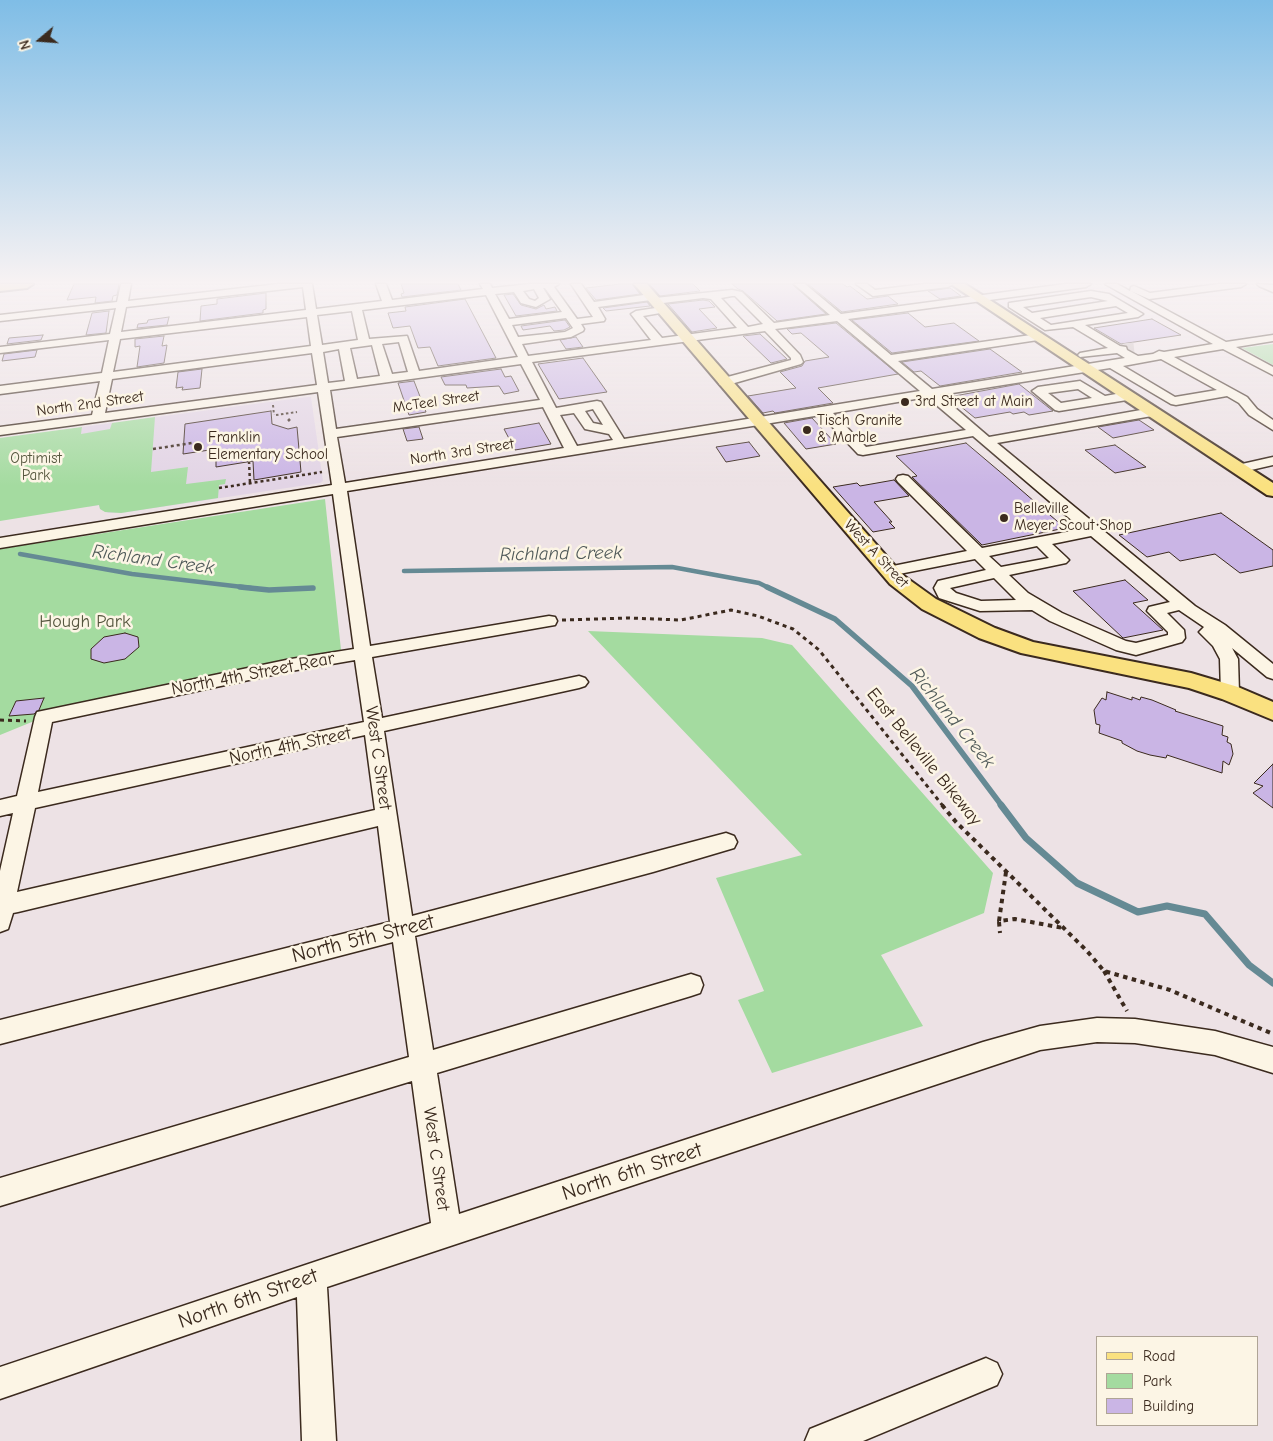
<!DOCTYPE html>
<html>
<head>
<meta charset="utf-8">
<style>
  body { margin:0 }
  #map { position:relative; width:1273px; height:1441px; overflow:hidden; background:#ede2e5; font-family:"Comic Neue",sans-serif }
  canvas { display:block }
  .legend { position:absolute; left:1096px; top:1336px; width:162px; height:90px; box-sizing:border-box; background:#fcf5e5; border:1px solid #afa495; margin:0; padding:6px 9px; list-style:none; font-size:15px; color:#3b2a1e }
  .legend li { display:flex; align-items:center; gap:10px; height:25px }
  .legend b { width:25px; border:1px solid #afa495 }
  .north { position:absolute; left:15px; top:15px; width:50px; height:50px; -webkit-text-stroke:4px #fcf5e5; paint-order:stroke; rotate:252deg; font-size:14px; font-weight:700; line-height:20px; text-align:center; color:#3b2a1e }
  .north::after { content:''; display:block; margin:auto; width:18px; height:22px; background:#3b2a1e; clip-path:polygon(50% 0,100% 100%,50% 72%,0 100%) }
</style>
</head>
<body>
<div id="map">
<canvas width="1273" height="1441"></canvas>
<ul class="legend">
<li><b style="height:6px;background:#fae180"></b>Road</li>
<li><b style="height:14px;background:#a4dba0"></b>Park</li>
<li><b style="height:14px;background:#cab5e5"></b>Building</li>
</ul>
<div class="north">N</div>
</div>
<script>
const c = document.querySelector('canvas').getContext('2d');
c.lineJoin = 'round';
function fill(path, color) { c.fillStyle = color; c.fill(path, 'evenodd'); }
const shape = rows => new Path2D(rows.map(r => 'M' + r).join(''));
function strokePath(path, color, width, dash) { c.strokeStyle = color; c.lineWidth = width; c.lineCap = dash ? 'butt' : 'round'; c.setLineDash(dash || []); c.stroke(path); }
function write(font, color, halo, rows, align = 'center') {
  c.font = font + ' "Comic Neue",sans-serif'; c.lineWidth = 5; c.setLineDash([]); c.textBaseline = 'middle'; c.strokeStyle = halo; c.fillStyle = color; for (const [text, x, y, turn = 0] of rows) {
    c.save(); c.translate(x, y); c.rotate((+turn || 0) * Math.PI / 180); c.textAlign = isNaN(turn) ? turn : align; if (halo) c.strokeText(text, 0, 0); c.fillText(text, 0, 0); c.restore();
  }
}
fill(shape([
  [307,397,311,397,323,481,320,483,121,513,108,513,100,509,99,505,88,507,76,460,82,427]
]), '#e2d4e5');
fill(shape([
  [1273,344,1273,365,1242,348],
  [155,417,151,472,188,467,186,484,226,479,225,484,219,485,218,498,121,513,105,512,100,509,99,505,0,521,0,438,82,427,81,434,110,429,112,423],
  [325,499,341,650,44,717,0,735,0,549],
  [588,631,762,638,792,645,993,873,984,913,881,955,923,1026,772,1073,738,1000,764,991,716,878,802,855]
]), '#a4dba0');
strokePath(shape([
  [20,554,132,574,251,588],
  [404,571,672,567,759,583,769,588]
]), '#658a94', 4.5);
strokePath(shape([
  [240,587,269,590,313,588],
  [767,587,835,619,912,686,1002,806]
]), '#658a94', 5.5);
strokePath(shape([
  [1001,805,1026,838,1077,883,1138,912,1167,906,1205,914,1249,965,1273,983]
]), '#658a94', 7);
const building = shape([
  [74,284,119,284,117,295,113,296,112,301,95,303,96,297,67,300,74,284],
  [401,284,458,284,461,290,402,297,401,294,404,293,401,284],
  [620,284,632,284,640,294,596,300,586,288,620,284],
  [649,284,693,284,700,291,660,296,649,284],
  [732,284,792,284,826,314,777,321,743,291,738,289,732,284],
  [808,284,843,284,847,287,850,286,867,299,888,296,898,304,842,312,808,284],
  [950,288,961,296,940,299,928,291,950,288],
  [266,293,266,309,263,310,263,313,200,321,201,306,217,304,217,299,266,293],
  [513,294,521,305,536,309,544,305,546,309,555,307,557,311,516,316,504,295,513,294],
  [465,299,496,358,438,366,430,347,418,348,410,326,393,328,388,313,406,311,405,307,465,299],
  [703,300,709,301,715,307,699,309,717,328,692,332,668,304,703,300],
  [647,302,650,306,606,311,603,308,647,302],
  [109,311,106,333,86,335,92,313,109,311],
  [908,313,925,327,954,323,979,341,892,353,852,320,908,313],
  [169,317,167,325,137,328,138,324,147,323,148,320,169,317],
  [1152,319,1181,335,1121,344,1094,328,1152,319],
  [565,320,570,327,564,330,554,331,550,326,523,330,521,326,565,320],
  [836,323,898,374,818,388,833,403,775,413,773,411,763,413,748,396,796,388,780,372,802,366,805,361,829,357,801,333,792,334,787,329,836,323],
  [760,334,787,359,771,363,743,336,760,334],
  [43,335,41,340,7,344,9,338,43,335],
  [164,336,162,346,167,345,164,363,137,367,140,346,135,347,135,339,164,336],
  [576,337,583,347,566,349,560,340,576,337],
  [990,349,1022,372,940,386,921,371,914,372,902,362,990,349],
  [37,350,35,357,2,361,4,354,37,350],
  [583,358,607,392,559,399,538,364,583,358],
  [202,369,200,388,182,390,183,387,176,388,178,372,202,369],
  [501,369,505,377,511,376,519,391,504,394,499,386,467,388,466,385,445,385,441,377,501,369],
  [414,381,426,412,409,415,398,383,414,381],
  [1019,384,1053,411,1029,415,1024,412,1013,414,1010,412,975,418,949,397,1019,384],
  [271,411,272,424,288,429,297,427,301,472,254,480,253,461,216,467,216,449,183,454,185,424,271,411],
  [812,418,836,444,806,449,784,423,812,418],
  [1139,420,1154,430,1113,438,1098,427,1139,420],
  [539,423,551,444,515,450,504,429,539,423],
  [419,427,423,439,407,441,403,429,419,427],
  [749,442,760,456,726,462,716,447,749,442],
  [966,443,1005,476,1065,528,982,545,912,477,917,476,896,456,966,443],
  [1115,445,1146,467,1115,473,1085,450,1115,445],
  [894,480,909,496,874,502,892,522,889,522,895,528,873,532,833,487,857,483,860,486,894,480],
  [1221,513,1273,550,1273,566,1240,573,1215,554,1180,561,1169,552,1147,557,1119,535,1221,513],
  [1125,580,1148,600,1133,603,1163,630,1123,638,1073,591,1125,580],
  [125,633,138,637,139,647,125,659,104,663,91,659,91,649,104,637,125,633],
  [1107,692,1132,700,1132,697,1140,700,1141,697,1152,700,1176,710,1175,711,1223,726,1222,735,1228,737,1227,742,1231,744,1233,754,1229,765,1223,761,1222,773,1167,755,1166,758,1150,755,1137,751,1122,743,1122,741,1099,733,1100,725,1096,724,1094,710,1102,698,1106,700,1107,692],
  [44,698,39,710,34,714,9,716,16,701,44,698],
  [1273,764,1273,808,1253,793,1263,786,1254,783,1273,764]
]);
fill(building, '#cab5e5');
strokePath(building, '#3b2a1e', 1);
strokePath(shape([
  [1124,349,1134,348]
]), '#c9bdbd', 11, [11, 5.5]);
const minor = shape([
  [121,284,131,284,128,301,278,284,312,284,316,309,382,301,376,284,386,284,392,300,483,289,480,284,490,284,492,288,530,284,559,284,554,287,577,319,593,317,571,284,581,284,594,302,651,294,655,295,655,298,732,290,742,292,774,323,830,315,794,284,805,284,841,314,1065,284,1091,284,1086,287,848,319,891,355,1038,334,1043,337,1038,340,898,361,932,389,1125,358,1117,353,1080,357,1078,355,1080,353,1108,348,1073,327,1045,330,1009,307,1009,303,1091,291,1109,294,1143,314,1138,317,1085,325,1120,346,1126,347,1127,350,1138,356,1153,354,1159,351,1164,352,1213,344,1105,284,1117,284,1130,291,1131,287,1134,286,1150,293,1219,284,1246,284,1241,287,1149,299,1131,291,1226,342,1273,335,1273,341,1236,347,1273,367,1273,375,1223,349,1174,357,1247,397,1257,409,1273,420,1273,430,1249,415,1239,403,1227,396,1176,405,1171,404,1110,368,940,395,989,437,1152,408,1156,409,1158,412,1156,415,1152,416,997,443,1195,606,1225,625,1273,664,1273,679,1267,677,1232,648,1238,659,1239,693,1236,697,1230,699,1224,697,1221,693,1220,659,1213,646,1199,632,1204,627,1179,610,1167,613,1184,630,1185,638,1182,642,1136,655,1116,650,1050,621,1032,610,980,611,939,598,934,588,938,581,986,570,975,559,889,576,883,574,881,571,883,568,967,551,898,482,896,479,898,476,903,475,908,476,982,548,1082,529,973,436,863,455,858,454,821,415,347,491,370,646,549,616,555,617,557,621,555,625,549,626,372,657,382,718,579,676,585,678,588,682,585,686,579,688,384,731,412,916,726,833,734,836,737,842,734,848,653,872,415,936,433,1050,691,974,700,977,703,985,700,993,691,996,437,1073,459,1214,983,1042,1040,1026,1097,1018,1135,1019,1215,1031,1273,1047,1273,1073,1215,1055,1135,1043,1097,1042,1040,1050,327,1287,336,1441,302,1441,297,1297,0,1399,0,1367,431,1223,412,1081,0,1206,0,1178,409,1057,393,942,0,1044,0,1020,390,922,378,826,18,912,13,913,8,929,0,932,0,871,13,813,0,816,0,800,17,796,35,717,37,712,291,659,354,649,333,494,0,548,0,538,332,485,318,392,0,435,0,427,92,415,100,381,0,394,0,386,102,373,109,340,0,353,0,347,110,334,116,308,0,321,0,315,117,302,121,284],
  [303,287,306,310,121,332,126,307,303,287],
  [543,288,545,288,562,312,509,319,495,294,514,292,521,303,536,307,550,299,543,288],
  [534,289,539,298,535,301,529,299,523,291,534,289],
  [486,295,518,357,419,371,407,336,369,339,362,310,486,295],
  [732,296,735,296,763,324,748,327,721,298,732,296],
  [1091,297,1108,301,1032,313,1023,307,1091,297],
  [703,298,711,299,737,328,662,338,643,316,666,312,667,310,662,307,636,311,631,314,651,340,528,356,522,344,571,337,583,331,584,329,581,324,604,321,605,319,598,307,651,300,651,303,655,304,703,298],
  [1116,306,1128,313,1051,325,1040,318,1116,306],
  [352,311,358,340,322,345,317,315,352,311],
  [307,317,311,346,113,372,120,339,307,317],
  [566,318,573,328,565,332,518,337,512,325,566,318],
  [837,321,920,391,624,439,601,402,597,401,556,408,532,362,765,331,791,358,791,360,720,379,718,382,720,385,724,386,801,364,803,362,800,355,775,329,837,321],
  [399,342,408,372,392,374,382,344,399,342],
  [372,345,380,376,357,379,350,348,372,345],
  [339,349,345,381,328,383,323,352,339,349],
  [312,353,317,385,105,413,112,379,312,353],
  [1161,359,1217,390,1175,397,1123,366,1161,359],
  [521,364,540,400,336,429,330,390,521,364],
  [927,397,966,430,866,447,833,413,927,397],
  [543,407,564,448,345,483,337,437,543,407],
  [593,409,603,425,593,423,585,411,593,409],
  [574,413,585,429,609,434,613,440,577,446,560,415,574,413],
  [1091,536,1170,602,1149,607,1147,611,1168,632,1168,635,1136,643,1126,641,1062,613,1028,593,1009,575,1066,563,1069,560,1066,557,1052,544,1091,536],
  [1037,546,1049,558,1001,567,989,556,1037,546],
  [994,578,1016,600,981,601,956,593,950,588,994,578],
  [355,660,364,722,38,792,52,722,291,671,355,660],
  [365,735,375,810,17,892,35,808,365,735],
  [856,284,867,284,875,290,924,284,953,284,948,287,873,296,856,284],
  [1257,284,1273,285,1273,292,1259,286,1257,284],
  [1080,381,1105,396,1127,392,1133,396,1127,400,1059,411,1055,410,1032,391,1038,387,1080,381],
  [1078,389,1092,398,1061,403,1048,393,1078,389],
  [1273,457,1273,465,1238,473,1231,469,1233,466,1273,457],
  [986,1358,997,1363,1002,1374,997,1385,863,1441,805,1441,810,1429,986,1358]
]);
const major = shape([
  [0,284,33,284,27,288,0,291,0,284],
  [634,284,647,284,904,576,936,599,995,628,1033,642,1191,673,1238,687,1273,702,1273,720,1222,699,1189,688,1021,653,979,638,922,609,890,584,634,284],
  [951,284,965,284,1273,483,1273,496,1267,495,951,284]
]);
strokePath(minor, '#3b2a1e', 3);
strokePath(major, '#3b2a1e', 4);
strokePath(shape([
  [273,405,274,415],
  [276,415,297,412]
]), '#3b2a1e', 2, [2.5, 2.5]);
strokePath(shape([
  [288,421,290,419],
  [153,449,192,443],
  [249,461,250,483],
  [219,488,322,472]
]), '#3b2a1e', 2.5, [3, 3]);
strokePath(shape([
  [562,620,629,618,681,620,731,610,758,616,793,629,819,650,943,806],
  [0,720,26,721]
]), '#3b2a1e', 3, [4, 4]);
strokePath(shape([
  [942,805,956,822,1087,951,1104,971,1170,990,1273,1034],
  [1006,872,999,921,1015,919,1063,928],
  [999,922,1000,933],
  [1104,971,1127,1011]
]), '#3b2a1e', 4, [4.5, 4.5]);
fill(minor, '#fcf5e5');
fill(major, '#fae180');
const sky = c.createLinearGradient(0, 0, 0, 486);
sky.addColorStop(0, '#7fbde6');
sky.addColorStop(0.58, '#f7f2f3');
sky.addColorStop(1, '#f7f2f300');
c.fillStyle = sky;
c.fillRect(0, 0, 1273, 486);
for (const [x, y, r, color] of [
  [905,402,5,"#3b2a1e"],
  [807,430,5,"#3b2a1e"],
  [198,447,5,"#3b2a1e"],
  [1004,518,5,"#3b2a1e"]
]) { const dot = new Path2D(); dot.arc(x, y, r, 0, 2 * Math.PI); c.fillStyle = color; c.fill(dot); strokePath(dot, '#fcf5e5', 2); }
write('15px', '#3b2a1e', '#fcf5e5', [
  ["McTeel Street",436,402,-8],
  ["North 2nd Street",90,404,-8],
  ["North 3rd Street",462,452,-9],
  ["West A Street",876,554,47]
]);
write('15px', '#3b2a1e', '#fcf5e5', [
  ["3rd Street at Main",915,402],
  ["Tisch Granite",817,421],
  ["& Marble",817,438],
  ["Franklin",208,438],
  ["Elementary School",208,455],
  ["Belleville",1014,509],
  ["Meyer Scout Shop",1014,526]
], 'left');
write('15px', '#55563e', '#fcf5e5', [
  ["Optimist",36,459],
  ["Park",36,476]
]);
write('18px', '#55563e', '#fcf5e5', [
  ["Hough Park",85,622]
]);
write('18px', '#3b2a1e', '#fcf5e5', [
  ["North 4th Street Rear",253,674,-11],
  ["North 4th Street",290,746,-12],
  ["East Belleville Bikeway",924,757,51],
  ["West C Street",378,758,82],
  ["West C Street",436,1159,82]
]);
write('italic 19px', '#505a59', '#fcf5e5', [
  ["Richland Creek",561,554,-1],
  ["Richland Creek",153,560,8],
  ["Richland Creek",952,718,51]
]);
write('21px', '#3b2a1e', '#fcf5e5', [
  ["North 5th Street",363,939,-14],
  ["North 6th Street",632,1172,-18],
  ["North 6th Street",248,1299,-19]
]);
</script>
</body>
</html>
